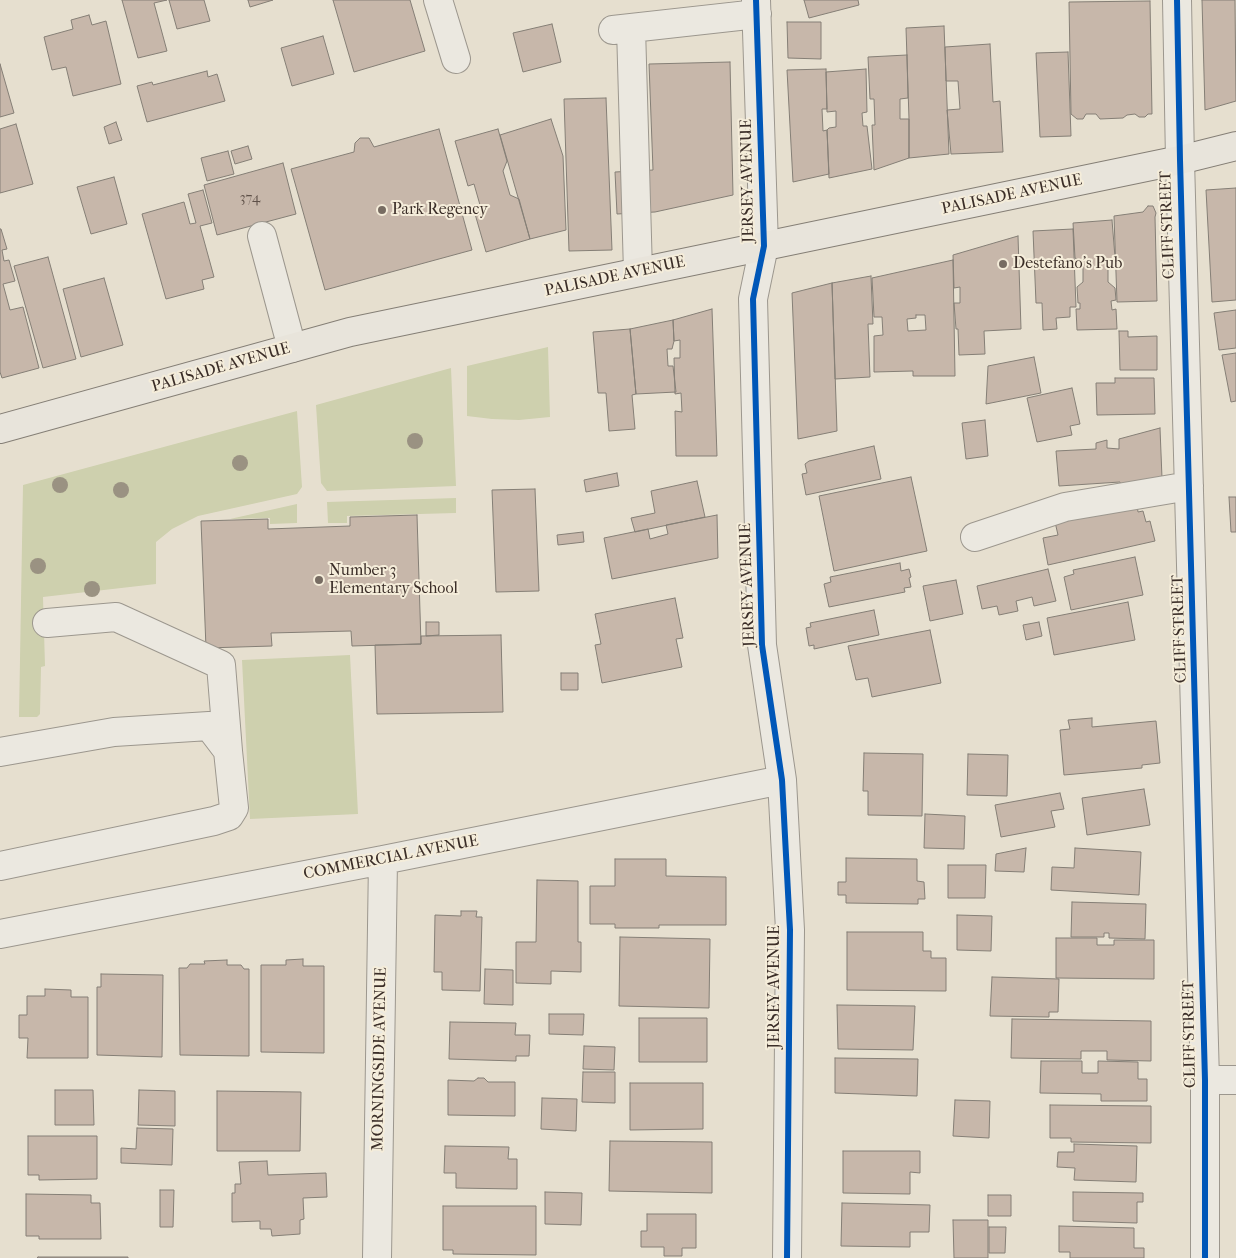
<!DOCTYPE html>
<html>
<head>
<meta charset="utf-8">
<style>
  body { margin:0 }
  canvas { display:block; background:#e6dfcf }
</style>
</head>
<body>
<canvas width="1236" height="1258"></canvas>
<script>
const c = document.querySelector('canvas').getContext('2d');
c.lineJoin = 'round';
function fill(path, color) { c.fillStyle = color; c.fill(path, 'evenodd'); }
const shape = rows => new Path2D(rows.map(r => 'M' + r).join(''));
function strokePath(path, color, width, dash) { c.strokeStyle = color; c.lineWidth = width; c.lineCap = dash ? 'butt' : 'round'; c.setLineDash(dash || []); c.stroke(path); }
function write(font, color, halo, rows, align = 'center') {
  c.font = font + ' "IM FELL French Canon",serif'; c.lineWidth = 4; c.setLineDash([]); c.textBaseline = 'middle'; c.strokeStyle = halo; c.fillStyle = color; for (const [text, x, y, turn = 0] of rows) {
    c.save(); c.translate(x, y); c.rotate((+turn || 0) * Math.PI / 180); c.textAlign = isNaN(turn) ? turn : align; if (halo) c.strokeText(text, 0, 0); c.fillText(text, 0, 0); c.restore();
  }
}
fill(shape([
  [548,347,550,417,519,420,492,419,467,416,467,366],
  [451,368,456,486,327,491,321,483,316,405],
  [297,411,302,487,297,494,198,516,172,529,156,542,156,584,43,597,45,666,41,667,40,714,37,717,19,717,23,485],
  [456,498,456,513,347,516,347,523,328,523,327,502],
  [297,504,297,523,270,524,270,518,230,519],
  [350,655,358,814,250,819,242,660]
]), '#ced0ae');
const building = shape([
  [122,0,167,0,154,3,167,51,138,58,122,0],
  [169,0,204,0,210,21,177,29,169,0],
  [248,0,273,0,250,7,248,0],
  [333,0,410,0,425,51,354,72,333,0],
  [804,0,858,0,859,5,809,18,804,0],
  [1202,0,1235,0,1236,101,1205,110,1202,0],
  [1150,1,1152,114,1148,114,1145,117,1139,117,1135,114,1127,115,1123,118,1100,119,1096,114,1086,114,1083,119,1077,119,1071,114,1069,2,1150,1],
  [89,15,92,25,106,21,121,84,73,96,66,67,52,70,44,37,73,29,71,20,89,15],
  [787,22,821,22,821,59,788,58,787,22],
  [552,24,561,62,523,72,513,33,552,24],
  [944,26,949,154,909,158,909,119,906,28,944,26],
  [323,36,334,74,292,86,281,48,323,36],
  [990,44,993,102,1000,101,1003,152,951,154,947,110,960,109,958,81,946,81,945,47,990,44],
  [1068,52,1071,136,1040,137,1036,53,1068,52],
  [907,55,908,98,900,99,900,119,909,119,909,158,874,170,872,125,875,125,874,99,870,99,868,57,907,55],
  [730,62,733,195,655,212,617,214,615,172,653,170,649,64,730,62],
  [0,64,14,113,0,117,0,64],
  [826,69,827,109,822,109,823,131,827,130,829,174,793,182,787,70,826,69],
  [866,69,867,112,862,113,863,126,867,126,872,169,829,178,827,130,829,128,836,127,836,111,827,112,826,72,866,69],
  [207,71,208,77,217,74,225,101,147,122,137,86,152,82,153,85,207,71],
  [606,98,612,250,569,251,564,99,606,98],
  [551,119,563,156,566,230,530,239,500,135,551,119],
  [116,122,122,140,109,144,104,127,116,122],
  [16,124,33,184,0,193,0,129,16,124],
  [439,129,472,250,325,290,291,169,354,152,355,143,360,138,369,138,374,147,439,129],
  [498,129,507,161,503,171,510,195,519,199,530,239,486,252,473,207,480,205,474,184,468,186,455,141,498,129],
  [248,146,252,159,235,164,231,151,248,146],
  [228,151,234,174,207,181,201,158,228,151],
  [283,163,296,214,217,235,204,185,283,163],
  [114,177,127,224,91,234,77,187,114,177],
  [1236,188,1236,300,1212,302,1206,190,1236,188],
  [203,190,212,223,200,226,214,277,202,280,204,289,166,299,142,214,184,202,190,224,196,223,188,194,203,190],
  [1148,206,1153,206,1156,213,1155,217,1157,301,1117,302,1114,216,1143,212,1148,206],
  [1112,220,1115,257,1108,263,1108,282,1115,288,1116,300,1111,301,1112,310,1116,309,1117,329,1077,330,1076,309,1080,309,1080,303,1078,303,1077,287,1083,282,1083,263,1075,258,1073,223,1112,220],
  [0,229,1,229,7,249,2,250,4,261,9,260,15,281,3,284,10,310,23,307,39,368,2,378,0,372,0,229],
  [1073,229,1076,307,1070,307,1070,317,1056,318,1057,329,1043,330,1042,303,1036,303,1033,231,1073,229],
  [1018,236,1021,329,984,331,985,354,959,355,958,329,956,329,954,303,960,303,960,287,954,288,953,255,1018,236],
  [48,257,76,359,43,368,14,266,48,257],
  [953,260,955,376,913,376,913,371,874,372,874,336,883,335,882,317,874,317,872,278,953,260],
  [916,315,925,315,926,330,908,331,907,319,916,318,916,315],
  [871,276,873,324,868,324,870,377,835,379,832,283,871,276],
  [104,278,123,345,81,357,63,289,104,278],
  [832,283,837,431,798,439,792,293,832,283],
  [712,309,717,456,676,456,675,411,682,412,681,393,675,394,674,358,680,358,680,340,674,341,673,320,712,309],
  [1236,310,1236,348,1219,350,1214,313,1236,310],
  [673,320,674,341,672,349,667,349,668,366,673,366,676,392,636,394,630,329,673,320],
  [630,329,636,394,632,395,635,429,609,431,606,393,598,393,593,332,630,329],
  [1119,331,1128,331,1128,337,1157,336,1157,370,1120,370,1119,331],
  [1236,353,1236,401,1231,402,1222,355,1236,353],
  [1034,357,1041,393,986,404,988,366,1034,357],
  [1115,378,1154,378,1155,414,1097,415,1096,383,1115,383,1115,378],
  [1072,388,1080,424,1070,426,1072,435,1037,442,1027,398,1072,388],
  [985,420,988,456,966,459,962,423,985,420],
  [1160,428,1162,478,1121,486,1120,482,1059,486,1056,451,1096,449,1096,443,1107,440,1107,448,1119,449,1119,439,1160,428],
  [874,446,881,479,806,495,802,474,807,473,805,464,809,461,874,446],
  [617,473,619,486,586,492,584,480,617,473],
  [911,477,927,551,834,571,819,496,911,477],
  [697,481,705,517,635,532,631,518,655,513,651,491,697,481],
  [535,489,539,591,496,592,492,490,535,489],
  [1229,497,1236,497,1236,532,1231,532,1229,497],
  [1137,505,1138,512,1143,511,1146,522,1150,521,1155,541,1048,565,1043,538,1058,535,1055,522,1137,505],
  [417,515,421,644,352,646,351,631,271,633,272,646,206,648,201,521,268,519,268,529,350,526,350,517,417,515],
  [717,515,718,558,612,579,604,538,648,529,650,539,668,534,666,525,717,515],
  [583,532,584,542,558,545,557,535,583,532],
  [1135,557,1143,595,1071,610,1064,577,1074,574,1073,570,1135,557],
  [900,563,901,571,909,569,911,577,909,578,911,587,904,588,905,592,829,607,824,584,831,582,830,577,900,563],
  [1048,569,1056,601,1034,606,1032,597,1016,601,1018,611,999,615,997,606,982,609,977,586,1048,569],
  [956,580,963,614,930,621,923,586,956,580],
  [675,598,683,638,676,639,682,667,602,683,595,645,601,644,595,614,675,598],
  [1128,602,1135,640,1054,655,1047,618,1128,602],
  [874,610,879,635,814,649,814,645,809,646,806,628,811,627,810,623,874,610],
  [426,622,439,622,439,635,426,636,426,622],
  [1039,622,1042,636,1026,640,1023,625,1039,622],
  [930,630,941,683,872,697,868,678,856,680,848,646,930,630],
  [501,635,503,712,377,714,375,645,421,644,421,636,501,635],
  [561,673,578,673,578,690,561,690,561,673],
  [1092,718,1092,727,1156,721,1160,763,1142,765,1142,768,1064,775,1060,730,1070,729,1068,720,1092,718],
  [864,753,923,754,922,816,868,815,868,791,863,791,864,753],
  [968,754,1008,755,1007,796,967,795,968,754],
  [1144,789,1150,825,1087,835,1082,798,1144,789],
  [1060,793,1064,809,1051,811,1055,827,1001,837,995,805,1060,793],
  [925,814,965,816,964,849,924,848,925,814],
  [1026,848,1024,872,995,871,996,854,1026,848],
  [1075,848,1141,852,1139,895,1051,890,1052,867,1074,868,1075,848],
  [846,858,917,859,917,881,924,882,925,899,918,899,918,904,846,903,846,895,838,895,838,882,846,882,846,858],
  [615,859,666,859,666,876,726,877,726,925,659,925,659,928,615,928,615,924,590,924,590,886,615,886,615,859],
  [948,865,986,865,985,898,948,898,948,865],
  [537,880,578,881,578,942,581,942,581,972,551,971,551,984,516,983,516,942,536,942,537,880],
  [1072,902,1146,904,1145,939,1109,938,1109,933,1104,933,1104,937,1071,937,1072,902],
  [461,911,477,911,476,917,482,917,480,991,442,990,442,972,434,972,435,915,461,916,461,911],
  [957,915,992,916,991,951,957,950,957,915],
  [847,932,923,932,923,951,931,951,931,958,946,958,946,991,847,990,847,932],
  [620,937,710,939,709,1008,619,1006,620,937],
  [1056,938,1097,938,1097,945,1114,945,1114,940,1154,940,1154,979,1056,978,1056,938],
  [303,959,303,966,324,966,324,1053,261,1052,261,965,286,965,286,960,303,959],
  [227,960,227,965,241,965,244,969,249,969,249,1056,180,1055,179,968,187,968,190,964,205,964,204,961,227,960],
  [485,969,513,970,513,1005,484,1004,485,969],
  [101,974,163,975,162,1057,97,1055,97,987,101,987,101,974],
  [992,977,1059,979,1058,1012,1049,1012,1049,1017,990,1016,992,977],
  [45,989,71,990,71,997,88,997,88,1058,27,1058,28,1038,19,1038,19,1015,27,1015,27,996,45,996,45,989],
  [837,1005,915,1006,913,1050,838,1049,837,1005],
  [549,1014,584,1014,583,1035,549,1034,549,1014],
  [639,1018,707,1018,707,1062,639,1062,639,1018],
  [1012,1019,1151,1021,1151,1061,1107,1060,1107,1051,1081,1051,1081,1059,1011,1058,1012,1019],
  [450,1022,516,1023,515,1035,530,1035,529,1056,516,1056,516,1061,449,1059,450,1022],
  [584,1046,615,1047,614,1070,583,1069,584,1046],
  [835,1058,918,1059,917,1096,835,1093,835,1058],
  [1041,1061,1082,1061,1082,1073,1098,1073,1098,1061,1138,1062,1138,1079,1147,1079,1147,1101,1101,1101,1101,1094,1040,1093,1041,1061],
  [583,1072,615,1072,615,1103,582,1102,583,1072],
  [478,1078,484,1078,488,1082,515,1082,515,1116,448,1115,448,1080,474,1081,478,1078],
  [630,1083,703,1083,703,1129,630,1130,630,1083],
  [55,1090,93,1090,94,1125,55,1125,55,1090],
  [139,1090,175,1091,175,1126,138,1125,139,1090],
  [217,1091,301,1092,300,1151,217,1151,217,1091],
  [542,1098,577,1099,576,1131,541,1129,542,1098],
  [955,1100,990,1101,989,1138,953,1136,955,1100],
  [1050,1105,1151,1106,1151,1143,1071,1142,1071,1138,1050,1138,1050,1105],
  [137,1128,173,1129,172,1165,121,1163,121,1148,136,1149,137,1128],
  [28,1136,97,1136,97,1179,39,1180,39,1175,28,1175,28,1136],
  [610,1141,712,1142,712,1193,609,1191,610,1141],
  [1074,1144,1137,1146,1136,1182,1074,1180,1075,1168,1057,1167,1058,1152,1074,1152,1074,1144],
  [445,1146,509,1147,508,1159,517,1159,517,1189,456,1188,456,1173,444,1173,445,1146],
  [843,1151,920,1151,920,1173,910,1172,910,1194,843,1193,843,1151],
  [267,1161,268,1175,326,1173,327,1197,303,1198,304,1219,300,1220,300,1234,272,1236,271,1229,260,1229,260,1221,232,1222,232,1193,235,1193,235,1184,241,1184,239,1162,267,1161],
  [160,1190,174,1190,173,1227,160,1227,160,1190],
  [545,1192,582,1193,581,1225,545,1224,545,1192],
  [1073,1192,1143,1193,1143,1202,1137,1202,1137,1223,1073,1221,1073,1192],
  [26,1194,91,1195,91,1203,100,1203,101,1239,39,1239,39,1236,26,1236,26,1194],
  [988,1195,1011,1195,1011,1216,988,1216,988,1195],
  [842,1203,930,1205,929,1232,910,1232,910,1247,841,1246,842,1203],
  [443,1206,536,1206,536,1255,453,1254,453,1250,443,1250,443,1206],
  [647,1214,696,1214,696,1248,682,1248,682,1256,664,1256,664,1247,641,1247,641,1231,647,1231,647,1214],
  [953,1220,988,1220,988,1258,954,1258,953,1220],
  [1059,1226,1134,1228,1134,1248,1144,1248,1144,1258,1070,1258,1070,1252,1059,1252,1059,1226],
  [989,1227,1006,1227,1005,1253,989,1253,989,1227],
  [38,1257,128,1257,128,1258,37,1258,38,1257]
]);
fill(building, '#c7b7aa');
strokePath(building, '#857f76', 1);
const minor = shape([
  [438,0,456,59],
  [756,0,764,246,753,299,762,645,782,780,790,930,787,1258],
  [1177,0,1180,160,1205,1080,1205,1258],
  [631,28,638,272],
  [613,30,757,14],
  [262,236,292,348],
  [975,537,1065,507,1189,486],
  [47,623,116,617,221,665,228,751],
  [0,752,114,732,209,726,228,751,234,808,229,816,214,821,0,866],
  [0,934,383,860,782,780],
  [1205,1080,1236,1080],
  [377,1258,383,860]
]);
const major = shape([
  [0,429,350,332,1180,160,1236,146]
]);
strokePath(minor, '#9c978e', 30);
strokePath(major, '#857f76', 30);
strokePath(minor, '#ebe8e0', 28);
strokePath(major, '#e8e4db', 28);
strokePath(shape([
  [756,0,764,246,753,299,762,645,782,780,790,930,787,1258],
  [1177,0,1180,160,1205,1080,1205,1258]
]), '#0057b8', 6);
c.fillStyle = '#9a9282';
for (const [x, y] of [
  [415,441],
  [240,463],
  [60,485],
  [121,490],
  [38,566],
  [92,589]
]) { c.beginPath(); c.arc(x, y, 8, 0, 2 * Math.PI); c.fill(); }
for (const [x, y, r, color] of [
  [382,210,5,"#776c62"],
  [1003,264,5,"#776c62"],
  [319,580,5,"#776c62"]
]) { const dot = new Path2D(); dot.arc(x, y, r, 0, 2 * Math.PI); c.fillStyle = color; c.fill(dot); strokePath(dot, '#f5edda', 2); }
write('14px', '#5e5048', null, [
  ["374",250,199]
]);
write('16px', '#3b2e28', '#f5edda', [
  ["JERSEY AVENUE",748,181,-91],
  ["PALISADE AVENUE",1012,195,-12],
  ["CLIFF STREET",1168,225,-92],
  ["PALISADE AVENUE",615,277,-12],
  ["PALISADE AVENUE",221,368,-16],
  ["JERSEY AVENUE",748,585,-92],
  ["CLIFF STREET",1180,629,-92],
  ["COMMERCIAL AVENUE",391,858,-11],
  ["JERSEY AVENUE",775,987,-90],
  ["CLIFF STREET",1190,1034,-91],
  ["MORNINGSIDE AVENUE",380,1059,-89]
]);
write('16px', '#3b2e28', '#f5edda', [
  ["Park Regency",392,210],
  ["Destefano's Pub",1013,264],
  ["Number 3",329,571],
  ["Elementary School",329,589]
], 'left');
</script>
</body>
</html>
